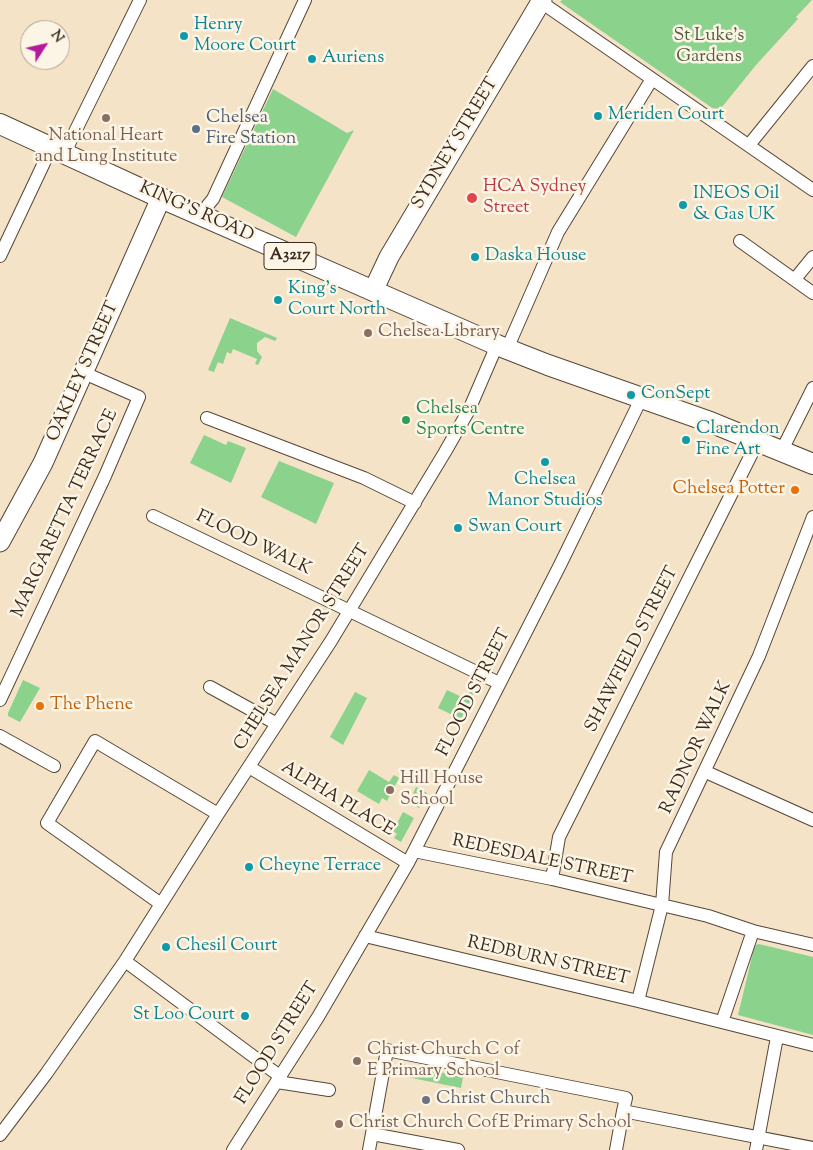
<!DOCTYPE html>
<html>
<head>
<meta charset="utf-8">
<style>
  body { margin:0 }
  #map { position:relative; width:813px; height:1150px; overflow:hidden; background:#f4e3c6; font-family:"Sorts Mill Goudy",serif }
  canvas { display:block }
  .north { position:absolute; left:20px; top:20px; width:50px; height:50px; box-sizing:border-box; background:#fcf5e5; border:1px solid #afa495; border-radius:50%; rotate:55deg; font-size:14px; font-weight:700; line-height:20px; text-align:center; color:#3b2a1e }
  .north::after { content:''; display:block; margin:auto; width:18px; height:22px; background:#b5179e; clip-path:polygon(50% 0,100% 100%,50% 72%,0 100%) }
</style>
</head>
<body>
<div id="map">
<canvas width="813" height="1150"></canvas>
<div class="north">N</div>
</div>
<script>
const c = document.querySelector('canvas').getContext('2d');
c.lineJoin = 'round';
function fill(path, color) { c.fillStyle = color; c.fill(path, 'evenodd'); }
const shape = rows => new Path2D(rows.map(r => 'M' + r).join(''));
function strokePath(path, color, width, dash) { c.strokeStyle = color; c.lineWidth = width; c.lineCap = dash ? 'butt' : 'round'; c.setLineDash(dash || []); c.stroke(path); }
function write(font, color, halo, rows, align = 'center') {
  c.font = font + ' "Sorts Mill Goudy",serif'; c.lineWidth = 5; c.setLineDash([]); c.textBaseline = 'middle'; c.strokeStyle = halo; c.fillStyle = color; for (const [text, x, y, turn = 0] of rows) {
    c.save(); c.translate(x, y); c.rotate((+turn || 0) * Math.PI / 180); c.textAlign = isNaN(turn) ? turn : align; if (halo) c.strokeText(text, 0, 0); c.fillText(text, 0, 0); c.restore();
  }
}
fill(shape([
  [562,0,812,0,796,17,798,19,756,65,718,112,560,2],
  [273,89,347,133,354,130,296,237,222,197],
  [230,318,277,338,275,341,265,337,257,343,257,351,262,357,258,365,255,364,257,359,233,349,231,354,227,352,223,364,218,362,214,372,208,370],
  [204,435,226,445,228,441,246,448,231,483,190,463],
  [279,461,334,483,316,524,261,497],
  [23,680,40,688,20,722,8,716,8,713],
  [475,682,479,684,461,719,438,708,447,690,466,699],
  [355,692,367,698,343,745,330,737],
  [369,770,389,782,394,775,399,778,387,801,382,798,379,804,357,791],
  [416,787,427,793,419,808,409,802],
  [403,812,414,818,401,842,394,838,397,834,393,831],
  [759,944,813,957,813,1035,738,1015,754,948,756,945],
  [402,1064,463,1077,461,1088,397,1075,399,1068]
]), '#8bd28d');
const minor = shape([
  [538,0,813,190],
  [749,145,813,66],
  [64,154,140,0],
  [203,217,208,205,213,199,305,0],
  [740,241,813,293],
  [0,256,51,148],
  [795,279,813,257],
  [507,349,558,232,652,79],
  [207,418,364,478,415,503],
  [782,450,813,388],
  [153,516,499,683],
  [210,687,277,724],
  [0,700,105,476,139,397,84,373],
  [0,736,54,766],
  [249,767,408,863],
  [706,772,813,820],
  [414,851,552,879,708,916,753,931,813,945],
  [552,879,559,837,758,441],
  [161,904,47,823,95,741,218,814],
  [365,936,638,1001,813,1045],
  [125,961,281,1077],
  [638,1001,662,905,666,852,759,656,813,517],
  [722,1022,753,931],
  [277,1082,329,1090],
  [372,1134,458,1150],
  [0,1135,46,1074,125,961,218,814,331,641,445,452,469,410,497,345],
  [233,1150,318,1017,408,863,560,565,642,397],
  [369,1150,387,1050,626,1098,623,1111,813,1148],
  [616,1150,623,1111],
  [756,1150,777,1037]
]);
const secondary = shape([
  [373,291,389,257,542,0],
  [0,542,43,463,161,198]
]);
const primary = shape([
  [0,124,161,198,497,345,548,365,710,422,813,464]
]);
strokePath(minor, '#574637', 14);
strokePath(secondary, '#574637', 21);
strokePath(primary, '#574637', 22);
strokePath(minor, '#fff', 12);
strokePath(secondary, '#fff', 19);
strokePath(primary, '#fff', 20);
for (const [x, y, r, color] of [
  [184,36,5,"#0f9aa8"],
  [312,59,5,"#0f9aa8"],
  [598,116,5,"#0f9aa8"],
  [106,118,5,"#8d6e63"],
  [196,129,5,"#5c6f8a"],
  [472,198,6,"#e0444e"],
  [683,205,5,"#0f9aa8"],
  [475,257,5,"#0f9aa8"],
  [278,300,5,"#0f9aa8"],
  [368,333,5,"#8d6e63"],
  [631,395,5,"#0f9aa8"],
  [406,420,5,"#2e9e5b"],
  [686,440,5,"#0f9aa8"],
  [545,462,5,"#0f9aa8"],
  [795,490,5,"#e8710a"],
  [458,528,5,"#0f9aa8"],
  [40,706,5,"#e8710a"],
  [390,790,5,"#8d6e63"],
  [249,867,5,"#0f9aa8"],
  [166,947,5,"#0f9aa8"],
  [245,1016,5,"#0f9aa8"],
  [357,1061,5,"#8d6e63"],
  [426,1100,5,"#6b7280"],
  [339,1124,5,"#8d6e63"]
]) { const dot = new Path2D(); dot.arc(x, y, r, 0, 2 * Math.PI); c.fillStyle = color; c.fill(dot); strokePath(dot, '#fcf5e5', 2); }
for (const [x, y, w] of [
  [290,256,52]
]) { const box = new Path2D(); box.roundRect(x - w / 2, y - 13.5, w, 27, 4); c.fillStyle = '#fcf5e5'; c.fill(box); strokePath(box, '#3b2a1e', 1); }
write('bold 16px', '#3b2a1e', null, [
  ["A3217",290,256]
]);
write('18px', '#0d838f', '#fcf5e5', [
  ["Henry",194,26],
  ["Moore Court",194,47],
  ["Auriens",322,59],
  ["Meriden Court",608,116],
  ["INEOS Oil",693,195],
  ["& Gas UK",693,216],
  ["Daska House",485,257],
  ["King's",288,290],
  ["Court North",288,311],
  ["ConSept",641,395],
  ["Clarendon",696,430],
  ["Fine Art",696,451],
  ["Chelsea",545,481,"center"],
  ["Manor Studios",545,502,"center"],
  ["Swan Court",468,528],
  ["Cheyne Terrace",259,867],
  ["Chesil Court",176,947],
  ["St Loo Court",235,1016,"right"]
], 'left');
write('18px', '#535c3f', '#fcf5e5', [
  ["St Luke's",709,37],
  ["Gardens",709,58]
]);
write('18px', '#4e5e75', '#fcf5e5', [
  ["Chelsea",206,119],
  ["Fire Station",206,140]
], 'left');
write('18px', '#785e54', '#fcf5e5', [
  ["National Heart",106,137,"center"],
  ["and Lung Institute",106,158,"center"],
  ["Chelsea Library",378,333],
  ["Hill House",400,780],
  ["School",400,801],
  ["Christ Church C of",367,1051],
  ["E Primary School",367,1072],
  ["Christ Church CofE Primary School",349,1124]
], 'left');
write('18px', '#3b2a1e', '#fcf5e5', [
  ["SYDNEY STREET",456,144,-59],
  ["KING'S ROAD",196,213,24],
  ["OAKLEY STREET",84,372,-66],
  ["MARGARETTA TERRACE",66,514,-65],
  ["FLOOD WALK",253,544,26],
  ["CHELSEA MANOR STREET",303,648,-58],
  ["SHAWFIELD STREET",633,650,-63],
  ["FLOOD STREET",475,693,-63],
  ["RADNOR WALK",697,748,-65],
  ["ALPHA PLACE",337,800,31],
  ["REDESDALE STREET",542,861,12],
  ["REDBURN STREET",548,962,13],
  ["FLOOD STREET",278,1044,-58]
]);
write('18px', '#be3a42', '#fcf5e5', [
  ["HCA Sydney",483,188],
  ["Street",483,209]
], 'left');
write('18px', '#27864d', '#fcf5e5', [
  ["Chelsea",416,410],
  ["Sports Centre",416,431]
], 'left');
write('18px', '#c56008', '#fcf5e5', [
  ["Chelsea Potter",785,490],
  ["The Phene",50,706,"left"]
], 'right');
write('18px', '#5b616d', '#fcf5e5', [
  ["Christ Church",436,1100]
], 'left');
</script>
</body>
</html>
